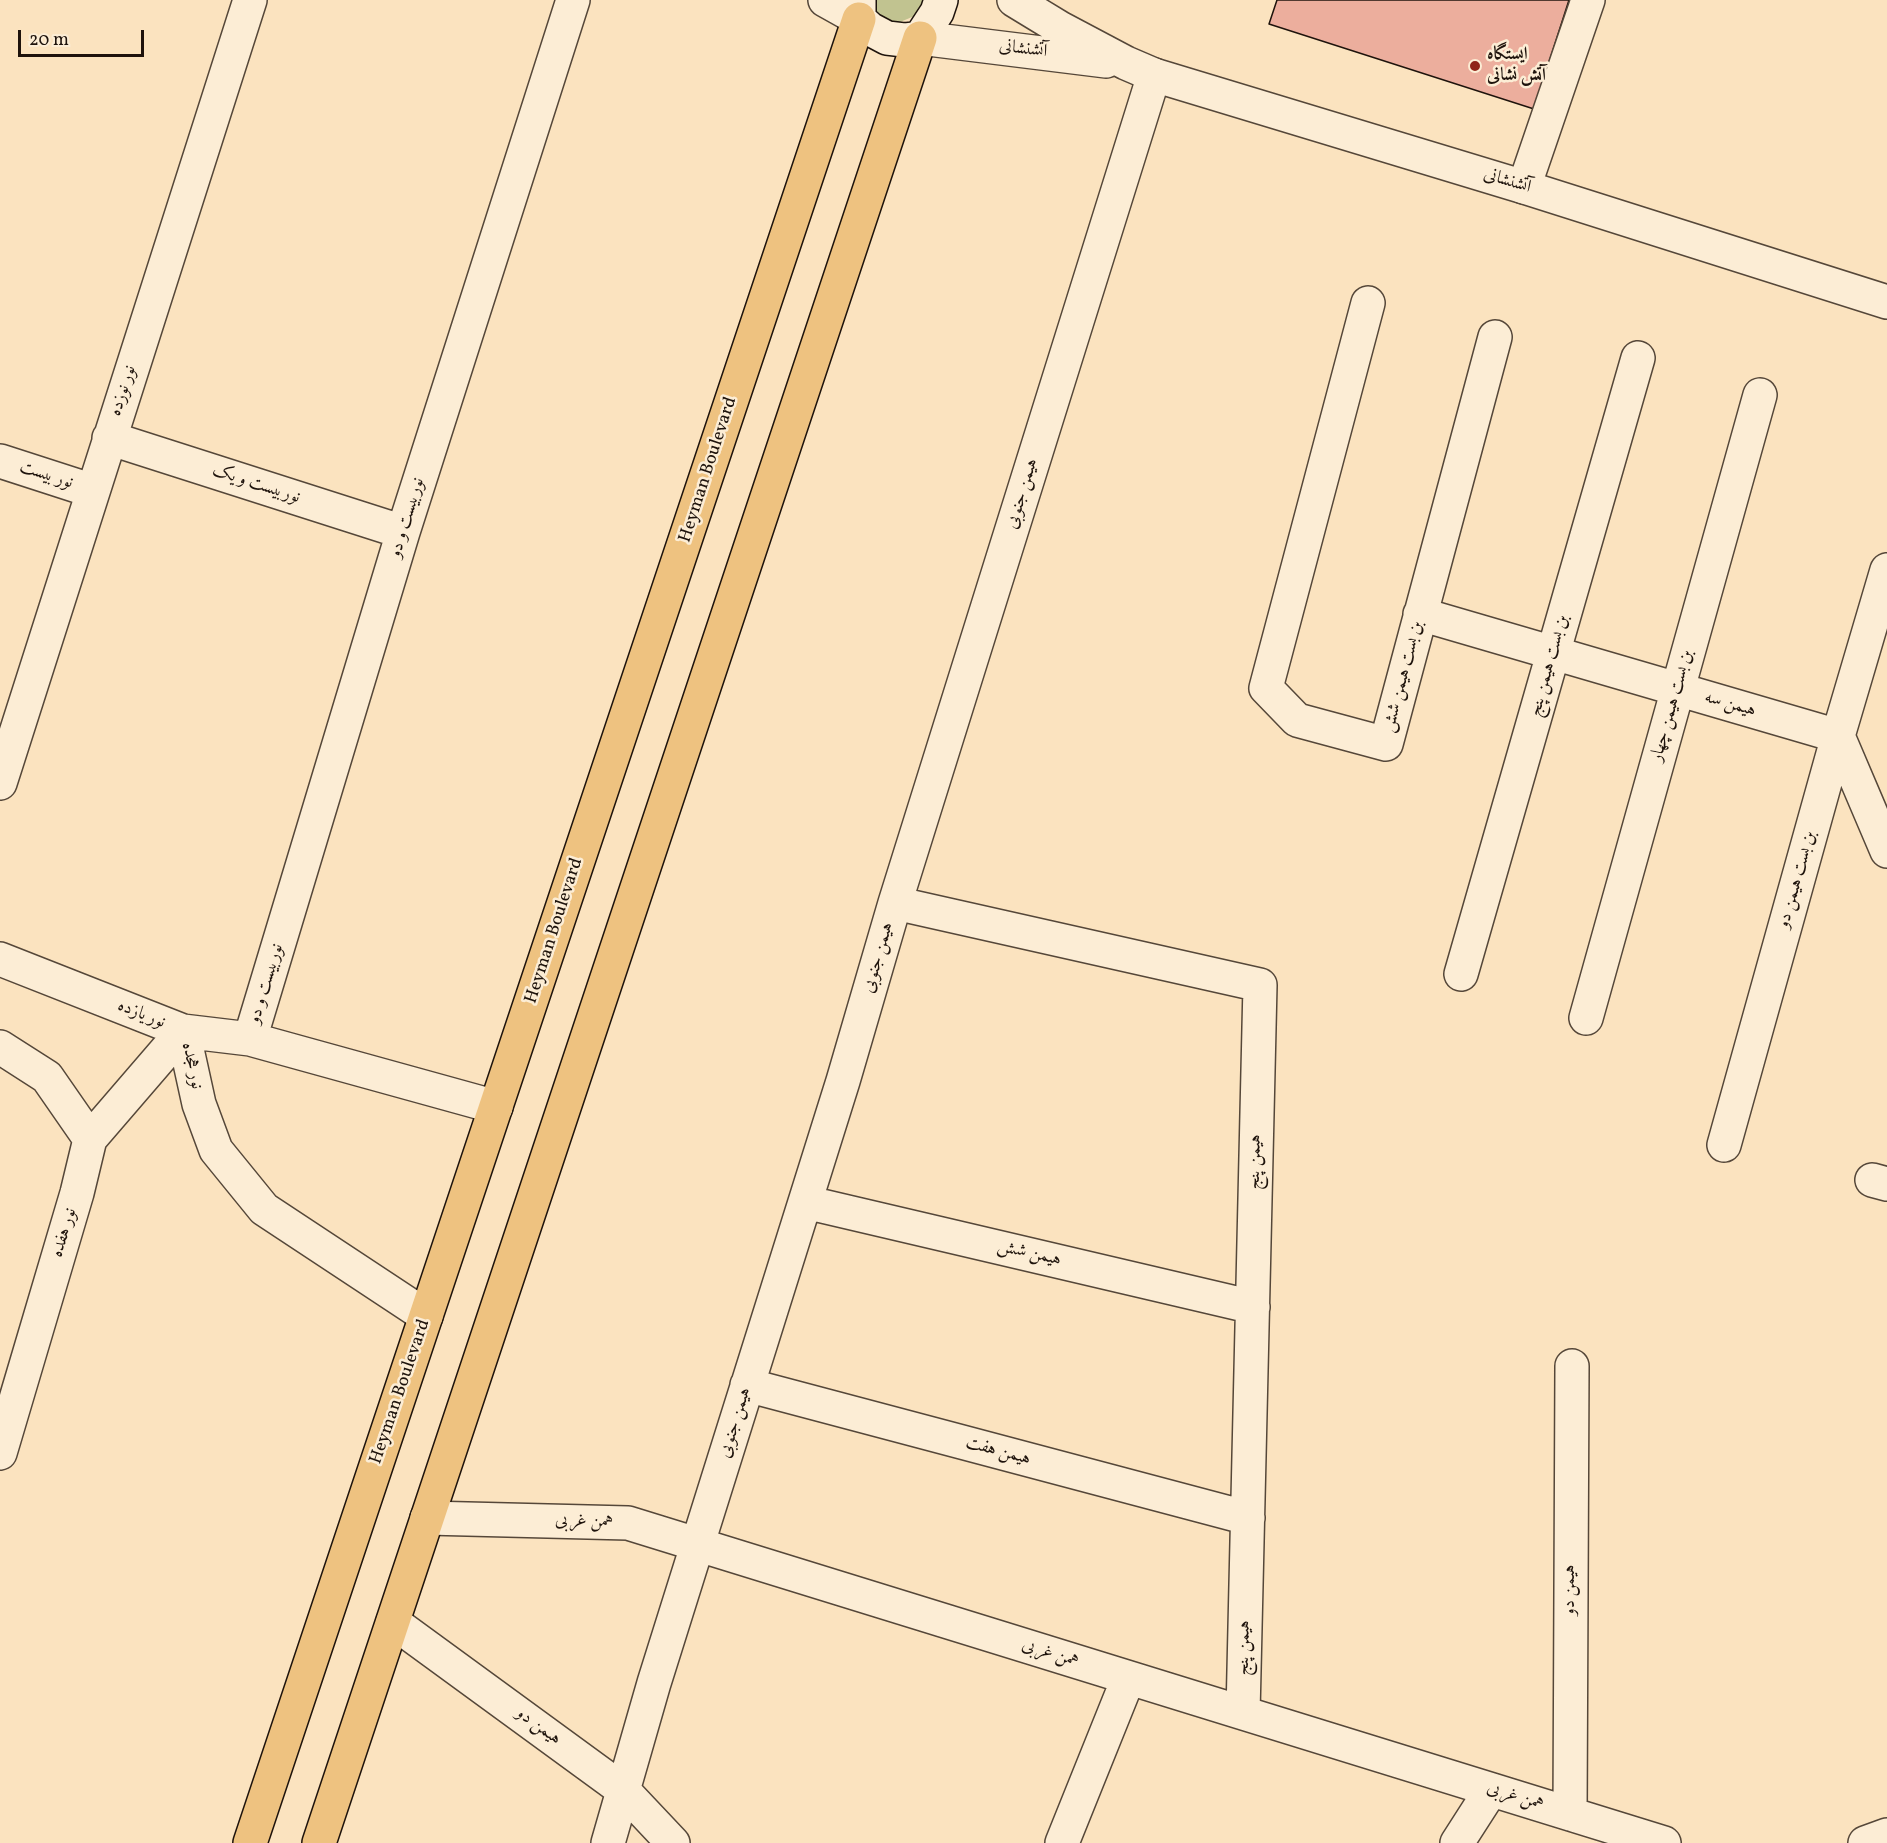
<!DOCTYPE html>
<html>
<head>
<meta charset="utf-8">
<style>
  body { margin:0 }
  #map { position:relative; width:1887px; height:1843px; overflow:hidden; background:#fbe3bf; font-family:Vollkorn,serif }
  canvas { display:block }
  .scale { position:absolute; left:18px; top:30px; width:126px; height:27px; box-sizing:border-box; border:3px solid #1e130c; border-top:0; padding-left:8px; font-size:18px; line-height:21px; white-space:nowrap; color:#1e130c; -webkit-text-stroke:4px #fcedd5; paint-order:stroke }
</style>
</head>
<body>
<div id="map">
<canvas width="1887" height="1843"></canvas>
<div class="scale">20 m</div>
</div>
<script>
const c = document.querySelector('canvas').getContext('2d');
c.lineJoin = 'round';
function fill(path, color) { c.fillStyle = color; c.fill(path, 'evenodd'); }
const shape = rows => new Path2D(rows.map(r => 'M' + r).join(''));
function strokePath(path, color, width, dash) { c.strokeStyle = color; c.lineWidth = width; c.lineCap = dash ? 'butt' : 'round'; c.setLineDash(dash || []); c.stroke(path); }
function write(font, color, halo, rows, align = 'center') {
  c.font = font + ' Vollkorn,Amiri,serif'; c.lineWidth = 5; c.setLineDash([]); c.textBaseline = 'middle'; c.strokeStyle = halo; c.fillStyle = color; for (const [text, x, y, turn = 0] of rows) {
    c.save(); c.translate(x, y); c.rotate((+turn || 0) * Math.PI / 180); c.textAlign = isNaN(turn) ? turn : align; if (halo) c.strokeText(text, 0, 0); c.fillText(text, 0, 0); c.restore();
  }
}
fill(shape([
  [871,0,924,0,917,15,900,22,886,23,874,11]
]), '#c1c390');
const building = shape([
  [1277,0,1569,0,1534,109,1269,24,1277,0]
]);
fill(building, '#ecae9d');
strokePath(building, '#1e130c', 1.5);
const minor = shape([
  [1524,187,1588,0],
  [1368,303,1266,688,1297,720,1386,744,1495,337],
  [109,438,403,532],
  [0,461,93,491],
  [1420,614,1838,736,1887,570],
  [0,783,250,0],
  [895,903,1260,985,1243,1713],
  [0,959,183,1031,90,1139],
  [1461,974,1638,358],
  [1586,1018,1760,395],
  [250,1039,403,532,573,0],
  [0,1047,47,1077,90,1139,77,1193,0,1453],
  [1724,1145,1838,736,1887,851],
  [1872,1180,1887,1184],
  [805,1202,1253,1307],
  [426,1316,264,1209,216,1150,199,1104,183,1031,250,1039,496,1107],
  [747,1385,1248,1518],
  [427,1518,628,1523,1664,1843],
  [393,1622,623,1790,673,1843],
  [1570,1814,1572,1366],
  [608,1843,654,1683,843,1081,895,903,1154,75],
  [1062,1843,1128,1679],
  [1457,1843,1491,1790],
  [1865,1843,1887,1835]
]);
const tertiary = shape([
  [825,0,859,19],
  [1014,0,1060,28,1126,63,1154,75,1524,187,1887,302],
  [920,38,1106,61]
]);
const secondary = shape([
  [859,0,859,19,870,29,887,38,904,40,920,38,937,12,941,0]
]);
const primary = shape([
  [250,1843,859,19],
  [319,1843,920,38]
]);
strokePath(minor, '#554739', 36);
strokePath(tertiary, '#554739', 36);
strokePath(secondary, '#1e130c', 36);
strokePath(primary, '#1e130c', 36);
strokePath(minor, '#fcedd5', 33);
strokePath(tertiary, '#fcedd5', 33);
strokePath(secondary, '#fcedd5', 33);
strokePath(primary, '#eec280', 33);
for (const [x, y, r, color] of [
  [1475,66,6,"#8f2418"]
]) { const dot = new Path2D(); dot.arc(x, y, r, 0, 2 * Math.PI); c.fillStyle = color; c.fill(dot); strokePath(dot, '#fcedd5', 2); }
write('18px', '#1e130c', '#fcedd5', [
  ["آتشنشانی",1023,50,7],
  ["آتشنشانی",1507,182,17],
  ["نور نوزده",124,391,-72],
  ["Heyman Boulevard",709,470,-72],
  ["نور بیست",46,476,18],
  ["نوربیست و یک",256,485,18],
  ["هیمن جنوبی",1023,494,-73],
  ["نوربیست و دو",408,518,-73],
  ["بن بست هیمن پنج",1550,666,-74],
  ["بن بست هیمن شش",1404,677,-75],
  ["هیمن سه",1730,705,16],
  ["بن بست هیمن چهار",1673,706,-74],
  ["بن بست هیمن دو",1798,880,-74],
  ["Heyman Boulevard",555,931,-72],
  ["هیمن جنوبی",879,958,-74],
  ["نوربیست و دو",267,984,-73],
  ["نور یازده",141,1015,22],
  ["نور هجده",191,1066,78],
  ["هیمن پنج",1256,1162,-89],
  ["نور هفده",65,1233,-73],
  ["هیمن شش",1029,1254,13],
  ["Heyman Boulevard",401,1392,-71],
  ["هیمن جنوبی",736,1423,-73],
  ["هیمن هفت",998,1452,15],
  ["همن غربی",584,1522,1],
  ["هیمن دو",1571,1590,-90],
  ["هیمن پنج",1245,1648,-89],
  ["همن غربی",1050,1654,17],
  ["هیمن دو",538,1727,36],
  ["همن غربی",1515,1797,17]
]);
write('bold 18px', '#1e130c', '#fcedd5', [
  ["ایستگاه",1487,56],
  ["آتش نشانی",1487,77]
], 'left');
</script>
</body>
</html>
